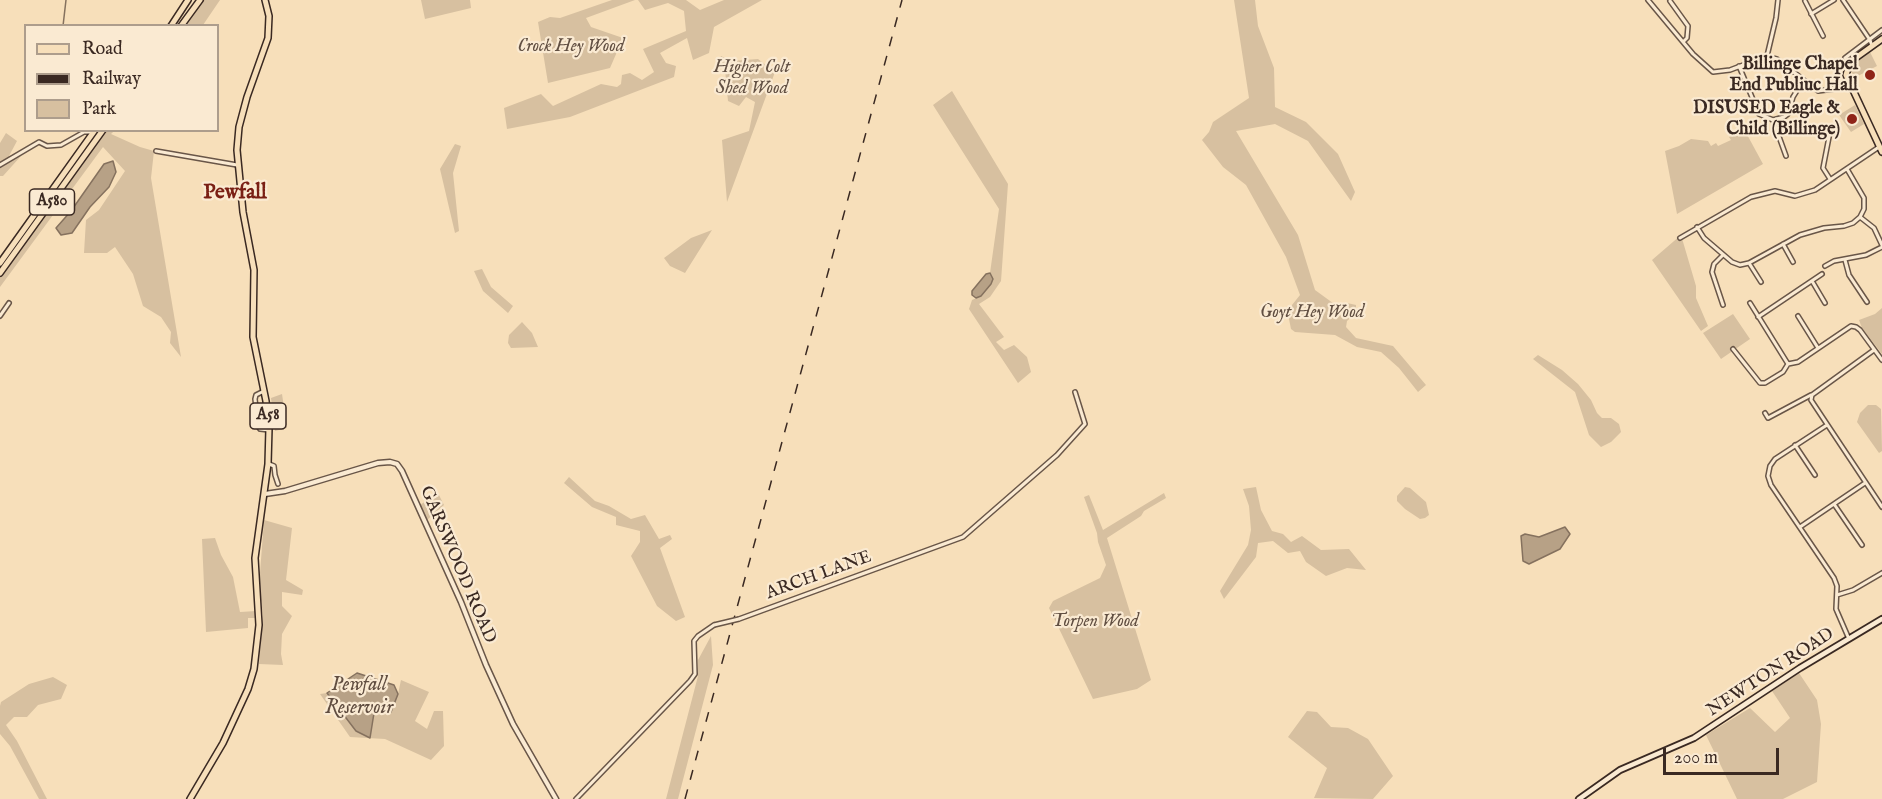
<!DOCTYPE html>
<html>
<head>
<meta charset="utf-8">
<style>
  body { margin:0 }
  #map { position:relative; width:1882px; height:799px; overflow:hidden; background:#f7dfba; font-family:"IM FELL English",serif }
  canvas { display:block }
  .legend { position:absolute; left:24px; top:24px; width:195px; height:108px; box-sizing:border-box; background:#faead2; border:2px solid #ad9d8c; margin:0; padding:8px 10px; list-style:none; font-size:18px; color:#3a2922 }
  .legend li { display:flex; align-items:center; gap:12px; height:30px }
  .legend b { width:30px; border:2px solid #ad9d8c }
  .scale { position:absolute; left:1663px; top:748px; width:116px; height:27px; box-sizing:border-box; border:3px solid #3a2922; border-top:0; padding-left:8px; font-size:18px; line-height:21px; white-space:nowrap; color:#3a2922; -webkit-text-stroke:4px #faead2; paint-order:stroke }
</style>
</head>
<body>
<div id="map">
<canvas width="1882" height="799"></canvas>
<ul class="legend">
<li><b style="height:8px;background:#f7dfba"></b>Road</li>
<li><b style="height:8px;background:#3a2922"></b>Railway</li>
<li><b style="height:16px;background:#d7c0a0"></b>Park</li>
</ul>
<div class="scale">200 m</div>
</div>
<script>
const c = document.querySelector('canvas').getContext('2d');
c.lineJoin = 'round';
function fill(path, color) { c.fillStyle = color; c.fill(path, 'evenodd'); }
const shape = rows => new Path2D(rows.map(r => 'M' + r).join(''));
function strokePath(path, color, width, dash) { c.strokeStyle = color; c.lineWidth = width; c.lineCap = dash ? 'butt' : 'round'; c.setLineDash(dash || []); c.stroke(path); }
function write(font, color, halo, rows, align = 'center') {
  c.font = font + ' "IM FELL English",serif'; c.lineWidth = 4.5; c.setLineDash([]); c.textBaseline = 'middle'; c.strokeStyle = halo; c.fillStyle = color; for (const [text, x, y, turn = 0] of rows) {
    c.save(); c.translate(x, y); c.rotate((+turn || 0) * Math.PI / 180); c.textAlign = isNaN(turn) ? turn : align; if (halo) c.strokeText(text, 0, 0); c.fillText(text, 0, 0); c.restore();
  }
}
fill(shape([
  [204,0,220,0,203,25,185,25],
  [421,0,470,0,471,8,425,19],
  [612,0,635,0,586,18,591,27,623,38,610,68,548,83,538,22,550,17,560,18],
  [638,0,686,0,700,10,724,0,762,0,714,27,709,53,693,60,687,38,660,53,666,63,676,66,674,77,570,117,507,129,504,108,541,94,553,106,601,84,617,87,621,84,622,75,630,73,642,80,654,72,643,49,686,31,684,11,668,3,645,10],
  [1234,0,1255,0,1258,26,1274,68,1275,107,1306,122,1338,154,1355,192,1351,201,1308,141,1275,124,1236,131,1298,235,1315,290,1337,306,1347,303,1356,305,1356,313,1347,321,1346,327,1356,338,1393,346,1426,385,1418,392,1399,368,1381,352,1357,347,1335,335,1295,332,1291,329,1288,314,1292,305,1300,295,1286,257,1246,185,1223,167,1202,140,1209,132,1213,122,1249,98],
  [1870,52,1877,66,1854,78,1851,71,1853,65],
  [721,56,731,61,758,59,775,72,727,202,722,140,749,131,755,102,746,97,739,106,728,101,725,69,718,66],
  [952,91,1008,184,1001,281,990,297,979,304,1004,337,996,342,1004,350,1014,345,1027,357,1031,372,1018,383,969,309,972,300,981,296,992,276,990,273,999,209,933,105],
  [1855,105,1864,124,1851,132,1839,115],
  [1744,129,1763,164,1677,214,1665,151,1679,146,1691,139,1708,141,1711,146,1716,143,1718,146,1731,140,1729,137],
  [107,131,114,131,111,134,140,147,154,151,151,178,181,357,170,343,171,332,161,317,143,306,133,274,115,247,107,253,84,253,86,220,99,210,125,171,103,147,0,287,0,278],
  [6,133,17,141,9,156,11,160,21,156,3,176,0,176,0,143],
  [455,144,461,146,453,173,459,231,455,233,440,169],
  [712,230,685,273,670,266,664,258,691,238],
  [1681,235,1696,286,1696,298,1708,326,1701,331,1652,260],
  [482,269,491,287,513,306,508,313,483,291,474,271],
  [1882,308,1882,354,1862,328,1859,320,1875,314],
  [1733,314,1750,339,1721,359,1703,333],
  [522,322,532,333,538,347,511,348,508,343,509,335],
  [1538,355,1562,370,1578,384,1591,400,1597,413,1602,418,1611,418,1619,424,1621,432,1611,442,1601,447,1589,435,1575,392,1533,359],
  [282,394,287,428,275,431,271,398],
  [1868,405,1876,405,1881,409,1882,451,1879,453,1857,422,1860,413],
  [569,477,595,501,609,506,631,519,645,515,659,539,670,535,672,539,660,548,685,617,676,621,657,606,631,556,640,542,640,531,616,525,616,517,592,507,564,483],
  [1256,487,1261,510,1272,531,1283,534,1291,542,1302,536,1321,550,1349,549,1366,570,1347,568,1326,576,1306,562,1300,551,1288,553,1273,541,1258,543,1256,557,1224,599,1220,591,1248,545,1251,530,1249,506,1243,489],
  [1405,487,1410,488,1426,502,1429,515,1425,518,1420,519,1405,509,1397,501,1397,496],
  [438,493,444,505,427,520,420,505],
  [1164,493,1166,498,1144,511,1141,516,1107,538,1151,680,1137,689,1093,699,1049,608,1053,601,1100,578,1106,565,1098,542,1097,533,1084,497,1089,495,1103,530],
  [264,520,292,528,286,580,303,590,302,595,282,592,282,606,292,616,282,634,281,654,283,665,259,664,263,615,259,586],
  [215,538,221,555,233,577,240,612,256,611,256,618,248,618,248,628,206,632,202,539],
  [711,636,713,665,678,799,666,799,698,676,698,660],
  [1799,673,1817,700,1821,724,1817,782,1783,799,1737,799,1706,735,1750,708,1775,732,1790,718,1772,691],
  [53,677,67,685,61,699,38,705,27,717,14,717,6,725,17,741,47,799,39,799,10,746,0,734,0,706,1,702,29,684],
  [401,680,429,692,415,721,427,729,434,711,443,711,444,746,431,760,385,739,350,737,320,694,327,693,356,731,370,738,374,712,398,694],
  [1307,711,1317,712,1331,727,1348,728,1368,739,1393,776,1373,799,1314,798,1327,768,1288,737]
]), '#d7c0a0');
const water = shape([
  [113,161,116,172,109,187,90,207,72,233,61,235,56,228,71,211,104,164,113,161],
  [990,273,993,279,991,284,981,296,976,298,972,295,972,291,986,274,990,273],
  [1565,527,1570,534,1560,549,1529,564,1523,561,1521,536,1525,534,1539,537,1565,527],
  [357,673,394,685,398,694,391,712,374,713,370,738,356,731,327,693,357,673]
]);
fill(water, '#b7a186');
strokePath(water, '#85715e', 1.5);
strokePath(shape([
  [63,26,66,0]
]), '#85715e', 1.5);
const minor = shape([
  [1648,0,1693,54,1713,72,1730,70,1767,56,1777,59,1818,91,1850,87],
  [1843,0,1870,40,1872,46],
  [1670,1,1688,26,1687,38,1683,42],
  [1805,1,1823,36],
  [1811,14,1834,0],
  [1767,56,1776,18,1778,0],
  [1845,58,1882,30],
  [1739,66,1759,114,1773,120,1784,117,1788,114,1793,97,1803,81],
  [1773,120,1786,156],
  [156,151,237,165],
  [0,165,39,142,47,146,61,145,84,132,92,132],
  [1830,179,1823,168,1830,132],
  [1860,217,1874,228,1882,245],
  [1697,227,1704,238,1732,262,1740,265,1749,263,1800,235,1824,228,1844,226,1853,223,1860,217,1864,209,1864,198,1847,169],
  [1680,238,1751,197,1775,191,1795,196,1815,190,1879,147],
  [1783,244,1793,262],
  [1845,260,1849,275,1867,302],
  [1749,263,1761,282],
  [1825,266,1834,261,1866,255,1882,247],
  [1812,281,1825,303],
  [1750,303,1788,364],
  [1723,305,1712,272,1714,264,1723,255],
  [0,316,9,303],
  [1798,316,1818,348],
  [1758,317,1822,274],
  [1733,349,1760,383,1765,383,1783,372,1788,364],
  [1874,350,1812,395,1811,400,1882,507],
  [1788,364,1798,362,1851,326,1856,327,1860,330,1882,360],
  [264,391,256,395,255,399,258,426,260,429,269,430],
  [1765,413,1768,418,1811,395],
  [1827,425,1775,459,1770,466,1768,476,1771,485,1834,578,1837,586,1836,609,1849,639],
  [1795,445,1815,475],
  [269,464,274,466,275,475,278,484],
  [1834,504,1862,545],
  [1800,527,1865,483],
  [1837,595,1853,590,1882,573],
  [739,619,963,537,1057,455,1085,424,1075,392],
  [576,799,690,681,695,674,694,641,698,636,714,625]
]);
const tertiary = shape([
  [265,494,285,491,378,463,390,462,397,464,402,471,461,602,486,665,513,724,556,799]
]);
const secondary = shape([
  [1579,799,1620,770,1694,738,1800,668,1882,619]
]);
const primary = shape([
  [1882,39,1850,62,1846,75,1882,152]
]);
const trunk = shape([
  [171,26,188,0],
  [181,26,200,0],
  [0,263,95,130],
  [0,273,103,130],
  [190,799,223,743,248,689,254,669,259,625,255,558,268,464,269,428,266,401,253,337,254,270,243,212,237,150,239,127,247,97,268,38,269,16,265,0]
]);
strokePath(minor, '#695648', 6);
strokePath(tertiary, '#695648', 7);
strokePath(secondary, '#3a2922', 8);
strokePath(primary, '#3a2922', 8);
strokePath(trunk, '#3a2922', 8);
strokePath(minor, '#faead2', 3);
strokePath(tertiary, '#faead2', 4);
strokePath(secondary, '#faead2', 4.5);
strokePath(primary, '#f7dfba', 5);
strokePath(trunk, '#f7dfba', 5);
strokePath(shape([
  [685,799,902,0]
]), '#3a2922', 1.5, [10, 10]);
const minorBridge = shape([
  [714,625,739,619]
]);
strokePath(minorBridge, '#695648', 6, []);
strokePath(minorBridge, '#faead2', 3);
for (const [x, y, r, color] of [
  [1870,75,6,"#8f2418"],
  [1852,119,6,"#8f2418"]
]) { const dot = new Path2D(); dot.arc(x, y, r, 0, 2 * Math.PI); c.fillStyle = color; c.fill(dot); strokePath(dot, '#faead2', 2); }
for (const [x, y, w] of [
  [52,202,45],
  [268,416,36]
]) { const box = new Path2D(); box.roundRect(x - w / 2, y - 13, w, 26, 4.5); c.fillStyle = '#faead2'; c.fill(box); strokePath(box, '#3a2922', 1.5); }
write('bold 16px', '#3a2922', null, [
  ["A580",52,202],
  ["A58",268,416]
]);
write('italic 18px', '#614f42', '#faead2', [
  ["Crock Hey Wood",571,47],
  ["Higher Colt",752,68],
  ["Shed Wood",752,89],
  ["Goyt Hey Wood",1312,313],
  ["Torpen Wood",1095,622]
]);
write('bold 18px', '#3a2922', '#faead2', [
  ["Billinge Chapel",1858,65],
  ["End Publiuc Hall",1858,86],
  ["DISUSED Eagle &",1840,109],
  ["Child (Billinge)",1840,130]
], 'right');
write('18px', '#3a2922', '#faead2', [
  ["GARSWOOD ROAD",457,565,67],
  ["ARCH LANE",819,576,-20],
  ["NEWTON ROAD",1771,673,-33]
]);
write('italic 20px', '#604d40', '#faead2', [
  ["Pewfall",359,686],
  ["Reservoir",359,709]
]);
write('bold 21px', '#7a1f14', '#faead2', [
  ["Pewfall",235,194]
]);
</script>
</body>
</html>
